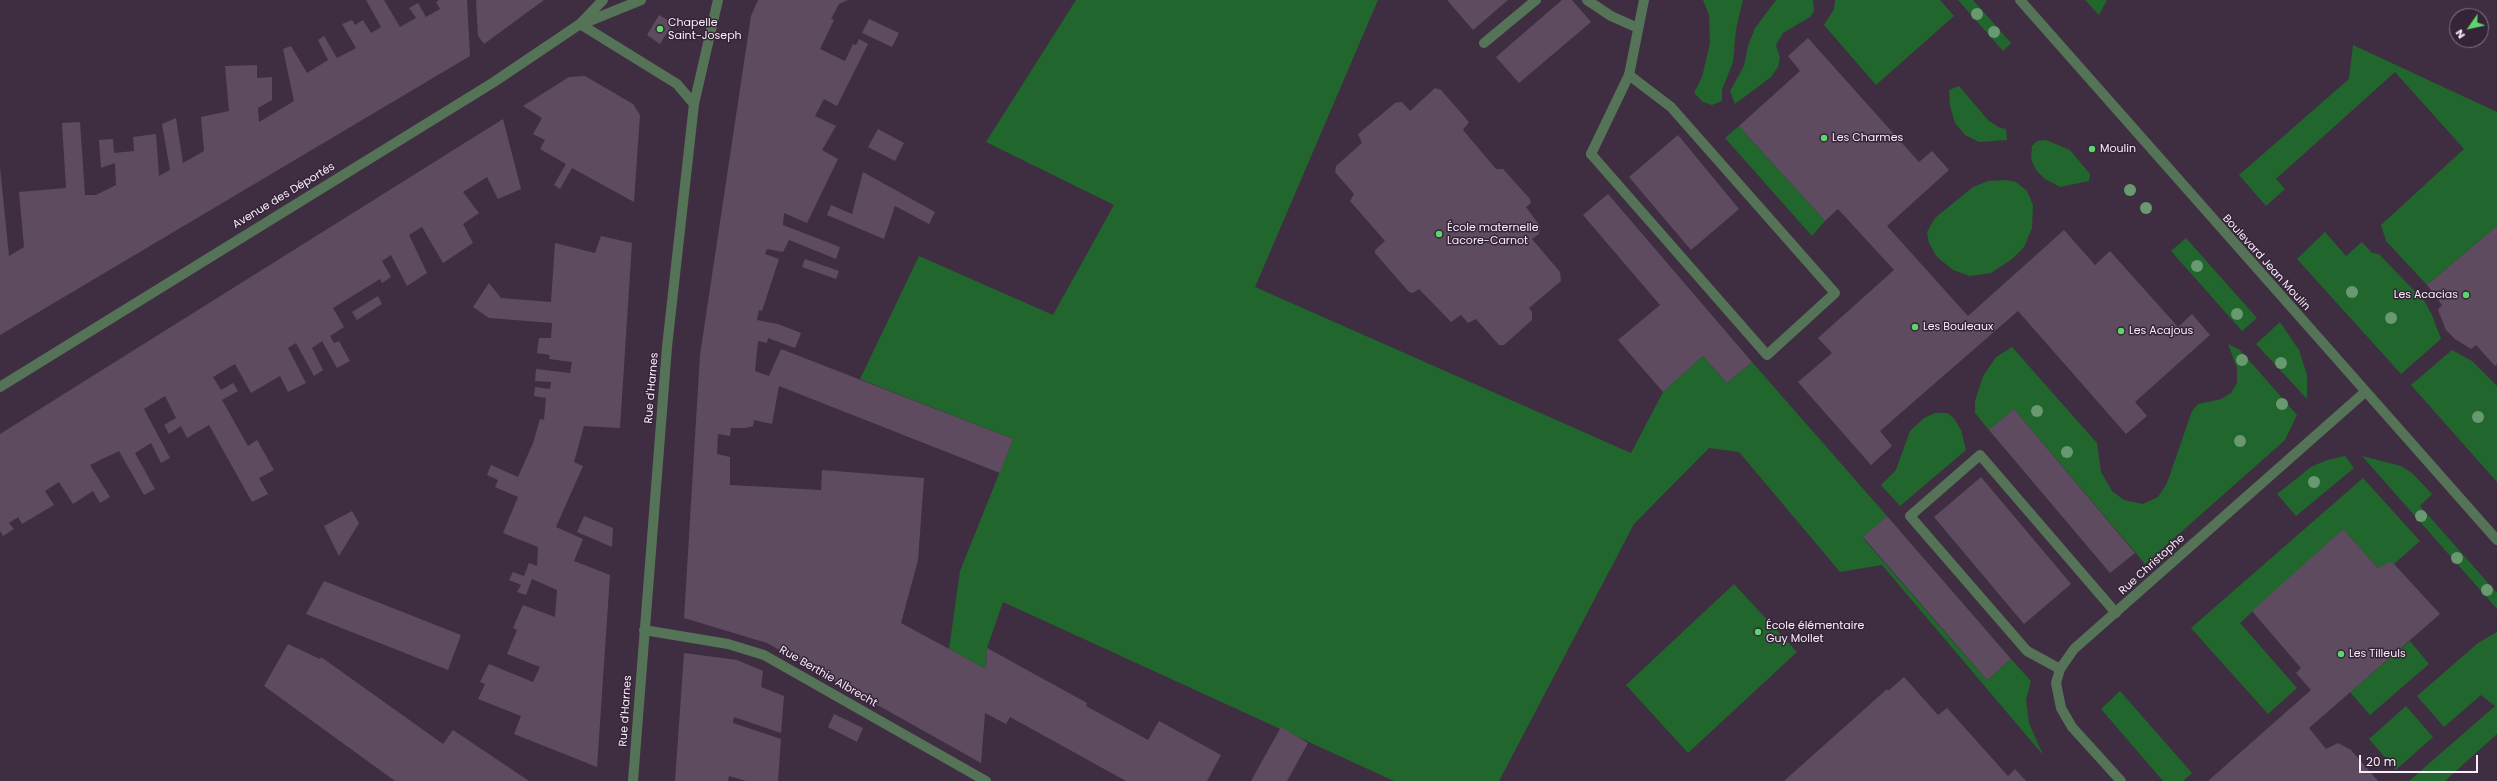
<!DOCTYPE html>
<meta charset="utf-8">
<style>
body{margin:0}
#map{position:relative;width:2497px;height:781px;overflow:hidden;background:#3f2e41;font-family:Poppins,sans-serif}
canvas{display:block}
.north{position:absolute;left:2449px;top:8px;width:40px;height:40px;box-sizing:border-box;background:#352437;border:1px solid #837485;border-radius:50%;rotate:236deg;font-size:11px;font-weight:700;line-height:16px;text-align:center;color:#f9edfa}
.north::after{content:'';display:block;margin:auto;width:14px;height:18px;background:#5cd56d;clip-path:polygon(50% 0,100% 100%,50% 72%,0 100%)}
.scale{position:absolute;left:2359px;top:755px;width:119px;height:18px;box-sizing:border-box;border:2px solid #f9edfa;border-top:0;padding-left:5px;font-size:12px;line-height:14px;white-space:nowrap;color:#f9edfa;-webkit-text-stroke:3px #352437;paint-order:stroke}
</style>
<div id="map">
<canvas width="2497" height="781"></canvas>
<div class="north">N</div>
<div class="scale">20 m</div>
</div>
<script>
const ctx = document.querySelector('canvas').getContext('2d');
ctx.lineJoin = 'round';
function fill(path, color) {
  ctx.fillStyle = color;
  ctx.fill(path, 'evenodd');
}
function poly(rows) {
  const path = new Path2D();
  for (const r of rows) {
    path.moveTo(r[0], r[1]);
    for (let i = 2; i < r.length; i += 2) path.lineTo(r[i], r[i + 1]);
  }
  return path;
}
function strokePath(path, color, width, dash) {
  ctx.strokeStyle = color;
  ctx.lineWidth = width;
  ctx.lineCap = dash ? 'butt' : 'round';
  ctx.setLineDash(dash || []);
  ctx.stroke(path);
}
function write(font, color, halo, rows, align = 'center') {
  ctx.font = font + ' Poppins,sans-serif';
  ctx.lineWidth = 3;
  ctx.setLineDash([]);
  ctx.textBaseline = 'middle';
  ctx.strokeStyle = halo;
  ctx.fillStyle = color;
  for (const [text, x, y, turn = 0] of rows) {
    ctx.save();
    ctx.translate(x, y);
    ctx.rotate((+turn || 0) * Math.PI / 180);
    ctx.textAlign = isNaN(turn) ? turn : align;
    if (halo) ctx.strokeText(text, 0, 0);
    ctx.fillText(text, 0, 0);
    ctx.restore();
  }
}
fill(poly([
 [1076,0,1378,0,1255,287,1631,453,1663,392,1703,356,1727,383,1752,362,1887,516,1863,538,1957,646,1987,680,2011,659,2031,681,2026,700,2029,723,2043,755,1882,565,1840,572,1739,452,1709,448,1634,524,1499,781,1394,781,1003,602,987,648,986,669,949,649,960,571,1013,439,860,379,919,256,1053,315,1114,205,986,142],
 [1703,0,1743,0,1736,29,1733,62,1722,90,1722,101,1712,105,1703,102,1694,93,1702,77,1710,43,1709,15],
 [1776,0,1813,0,1814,11,1810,17,1783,33,1776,45,1780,58,1778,67,1771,77,1735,104,1730,91,1744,66,1748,46,1755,28],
 [1835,0,1940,0,1954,16,1876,85,1824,25,1834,9],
 [1958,0,1973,0,2011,43,2003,51],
 [2085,0,2107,0,2099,15],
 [2353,45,2497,112,2497,226,2427,285,2386,241,2381,225,2464,149,2395,72,2276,179,2285,189,2266,206,2239,175,2349,79],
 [1959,86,1988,120,1998,127,2006,129,2007,140,1979,142,1965,135,1955,123,1950,106,1949,90],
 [1739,126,1825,221,1812,236,1725,138],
 [2046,140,2070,150,2090,174,2089,181,2060,187,2045,179,2036,170,2031,159,2032,146,2037,141],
 [2006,180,2016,182,2027,191,2033,205,2032,228,2024,247,2012,259,1991,273,1970,276,1953,270,1937,257,1929,243,1927,232,1935,218,1973,187,1988,181],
 [2325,232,2346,256,2362,242,2372,253,2379,254,2425,302,2432,315,2441,339,2401,374,2297,259],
 [2186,238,2257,318,2242,331,2171,251],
 [2280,322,2299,350,2307,375,2307,399,2256,344],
 [2228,344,2240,350,2297,415,2285,440,2145,564,2014,409,1989,430,1975,413,1975,401,1983,376,1996,357,2012,347,2097,443,2101,472,2112,491,2124,500,2143,504,2158,497,2167,483,2192,411,2198,404,2221,399,2231,393,2237,383,2237,368],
 [2452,350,2472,361,2497,386,2497,482,2411,385],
 [1935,413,1947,413,1954,418,1961,430,1966,450,1900,506,1881,485,1896,470,1910,431,1924,418],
 [2345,456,2354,468,2296,516,2277,494,2311,467,2327,460],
 [2362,456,2401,466,2412,473,2432,494,2420,506,2497,593,2497,609],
 [2363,478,2420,541,2394,564,2378,568,2343,529,2240,623,2297,688,2268,714,2191,628],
 [1734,584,1797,652,1688,753,1626,685],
 [2497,632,2497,734,2445,781,2409,781,2495,706,2481,695,2444,727,2417,696,2478,643],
 [2410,641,2429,664,2370,715,2350,692],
 [2120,691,2192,773,2183,781,2163,781,2101,709],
 [2406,706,2433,737,2396,770,2369,739]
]), '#21662d');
fill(poly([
 [366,0,384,0,400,27,416,18,409,8,418,3,426,17,440,9,436,2,439,0,467,0,470,56,0,335,0,167,9,256,24,247,19,192,66,188,62,123,80,122,85,195,96,195,116,185,115,163,101,168,99,140,113,139,114,153,134,151,133,137,156,134,159,176,170,170,162,124,176,118,183,163,204,151,201,117,229,111,225,66,257,65,257,78,272,77,272,100,258,108,259,122,294,101,283,49,291,46,307,73,328,60,318,40,324,36,337,58,356,48,342,24,352,20,355,25,363,20,371,33,381,27],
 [476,0,544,0,484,44,478,36],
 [758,0,848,0,839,4,831,19,834,20,820,49,845,61,853,44,856,45,859,39,868,44,837,106,824,99,815,116,836,126,822,150,838,159,807,223,784,213,783,225,840,247,836,259,789,240,783,252,767,249,765,254,779,259,762,311,759,310,757,320,778,324,801,333,795,348,768,338,767,343,758,341,755,371,769,376,781,349,1013,439,1000,473,779,386,772,424,754,420,753,426,746,428,731,428,730,436,718,434,717,454,730,457,730,485,821,490,822,470,924,478,918,560,901,623,986,669,987,648,1087,703,1086,706,1148,740,1159,721,1221,755,1207,781,1126,781,1010,717,1006,724,985,713,981,763,767,643,684,618,700,355,751,16],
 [1447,0,1508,0,1473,30],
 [1562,0,1572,0,1591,22,1519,83,1496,57],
 [659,15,673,23,660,44,647,35],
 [869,19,899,33,892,47,862,33],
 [1808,38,1919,162,1932,151,1949,170,1887,226,1968,316,2064,230,2095,265,2110,251,2178,327,2192,314,2210,335,2135,402,2147,416,2126,434,2018,311,1880,431,1892,446,1871,465,1798,382,1832,353,1818,338,1894,270,1838,209,1825,221,1739,126,1800,71,1788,56],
 [585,76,633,104,640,115,634,202,572,168,560,189,554,185,566,164,540,149,545,140,533,134,542,118,523,106,569,77],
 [1435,88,1441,90,1469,122,1463,130,1496,169,1503,169,1530,199,1531,203,1526,207,1540,226,1539,234,1532,239,1560,272,1561,281,1529,308,1532,312,1532,320,1504,345,1499,345,1476,319,1468,323,1461,315,1451,322,1419,289,1413,293,1409,292,1375,253,1375,250,1385,241,1350,201,1354,194,1335,172,1336,166,1362,143,1358,134,1395,103,1402,102,1410,111],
 [503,119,521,189,498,199,487,177,463,192,479,213,463,224,473,243,443,263,422,227,409,235,427,273,407,286,391,255,382,261,391,277,382,283,380,279,333,308,344,327,330,336,334,343,339,341,350,361,337,368,322,341,312,348,323,370,314,376,296,343,288,348,306,383,288,392,280,376,251,393,235,364,213,377,221,390,233,383,238,391,222,400,248,446,257,440,274,470,259,478,268,494,252,502,209,425,187,438,181,426,169,434,164,425,176,418,165,396,144,409,170,458,161,463,151,443,135,453,155,489,144,495,119,451,90,465,110,497,100,503,93,491,73,504,59,482,45,491,54,505,22,524,18,517,9,523,14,529,3,536,0,531,0,434],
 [878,129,904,143,895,161,868,147],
 [1678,135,1739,209,1691,250,1629,177],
 [863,172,935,212,929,224,895,206,884,239,827,215,831,205,852,214],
 [1608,194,1752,362,1727,383,1703,356,1663,392,1618,340,1660,305,1583,215],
 [2497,226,2497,364,2495,366,2476,345,2471,349,2455,339,2446,330,2438,310,2442,305,2427,285],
 [601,236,632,243,620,428,584,426,574,462,583,466,556,527,583,539,574,561,610,575,597,767,514,734,521,716,478,699,485,684,480,682,489,664,533,682,540,667,507,654,517,630,513,628,523,605,555,617,557,590,532,579,526,595,517,592,521,585,509,580,513,572,524,576,529,563,537,566,538,547,503,533,518,497,495,487,498,480,487,475,491,465,518,477,533,443,540,419,544,420,546,398,534,396,535,387,550,389,551,382,535,381,536,369,570,373,572,362,549,359,550,355,537,353,539,338,551,338,552,323,489,318,473,307,489,283,501,298,551,302,555,243,595,253],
 [805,259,839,271,836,279,802,267],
 [378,296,382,304,357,320,352,312],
 [2014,409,2135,553,2110,573,1989,430],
 [1981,477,2071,584,2024,624,1934,517],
 [352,511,359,523,339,556,324,526],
 [584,516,613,528,612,547,577,532],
 [1887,516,2011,659,1987,680,1863,537],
 [2343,529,2378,568,2389,562,2394,564,2440,614,2309,728,2326,749,2338,743,2351,750,2378,781,2208,781,2311,690,2296,673,2301,668,2252,611],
 [324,581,461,635,448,670,306,614],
 [288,644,320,659,321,657,443,744,453,730,529,781,395,781,264,686],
 [684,653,737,660,763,671,761,687,784,696,781,733,734,717,733,723,781,739,778,781,746,781,729,776,728,781,675,781],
 [1904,677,1938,715,1947,708,2008,776,2015,769,2026,781,1784,781,1887,689,1888,691],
 [834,714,863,728,857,742,828,727],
 [1281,727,1308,743,1287,781,1251,781]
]), '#5e4b60');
strokePath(poly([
 [1587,0,1611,16,1638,28],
 [1484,43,1536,0],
 [1591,154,1767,355,1835,293,1671,107,1629,75],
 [2060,669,2027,651,1910,516,1980,455,2116,613]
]), '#557457', 10);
strokePath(poly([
 [2020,0,2497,540],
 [1591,154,1629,75,1644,0],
 [644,630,728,644,764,655,986,781],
 [2121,781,2072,727,2061,708,2056,683,2060,669,2074,649,2365,392]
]), '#557457', 10);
strokePath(poly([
 [580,24,677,84,694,104],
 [582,24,641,0],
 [0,387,494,82,580,24,603,0],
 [633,781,667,347,694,104,718,0]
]), '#557457', 10);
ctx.fillStyle = '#699970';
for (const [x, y] of [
 [1977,14],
 [1994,32],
 [2130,190],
 [2146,208],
 [2197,266],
 [2352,292],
 [2237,314],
 [2391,318],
 [2242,360],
 [2281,363],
 [2282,404],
 [2037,411],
 [2478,417],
 [2240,441],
 [2067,452],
 [2314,482],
 [2421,516],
 [2457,558],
 [2487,590]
]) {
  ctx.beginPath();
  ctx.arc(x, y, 6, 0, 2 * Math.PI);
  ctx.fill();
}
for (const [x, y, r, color] of [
 [660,29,4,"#5cd56d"],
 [1824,138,4,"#5cd56d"],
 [2092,149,4,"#5cd56d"],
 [1439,234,4,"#5cd56d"],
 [2466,295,4,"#5cd56d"],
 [1915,327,4,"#5cd56d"],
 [2121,331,4,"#5cd56d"],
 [1758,632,4,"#5cd56d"],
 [2341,654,4,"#5cd56d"]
]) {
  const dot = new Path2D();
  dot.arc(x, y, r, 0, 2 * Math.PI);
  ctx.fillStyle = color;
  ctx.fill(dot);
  strokePath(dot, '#352437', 1.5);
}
write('11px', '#f9edfa', '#352437', [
 ["Chapelle",668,23],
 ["Saint-Joseph",668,36],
 ["Les Charmes",1832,138],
 ["Moulin",2100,149],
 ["École maternelle",1447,228],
 ["Lacore-Carnot",1447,241],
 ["Les Acacias",2458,295,"right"],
 ["Les Bouleaux",1923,327],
 ["Les Acajous",2129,331],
 ["École élémentaire",1766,626],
 ["Guy Mollet",1766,639],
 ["Les Tilleuls",2349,654]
], 'left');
write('11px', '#f9edfa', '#352437', [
 ["Avenue des Déportés",284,196,-31],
 ["Boulevard Jean Moulin",2266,263,48],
 ["Rue d'Harnes",652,388,-85],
 ["Rue Christophe",2152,565,-42],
 ["Rue Berthie Albrecht",828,677,30],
 ["Rue d'Harnes",626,711,-86]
]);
</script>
